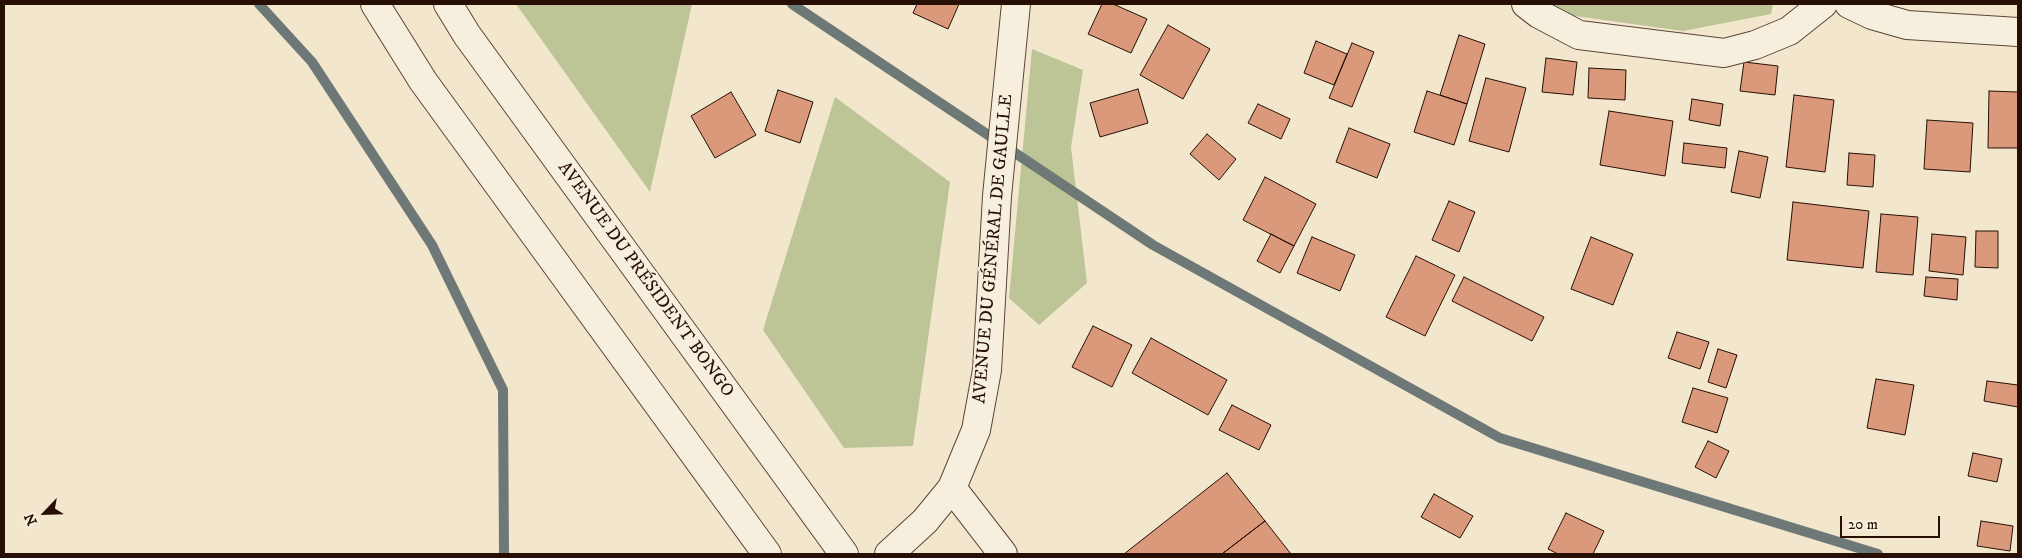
<!DOCTYPE html>
<meta charset="utf-8">
<style>
body{margin:0}
#map{position:relative;width:2022px;height:558px;overflow:hidden;background:#f2e7cd;font-family:"IM FELL DW Pica",serif}
canvas{display:block}
.frame{position:absolute;inset:0;border:5px solid #270f06;pointer-events:none}
.north{position:absolute;left:20px;top:488px;width:50px;height:50px;-webkit-text-stroke:4px #f7efde;paint-order:stroke;rotate:246deg;font-size:14px;font-weight:700;line-height:20px;text-align:center;color:#270f06}
.north::after{content:'';display:block;margin:auto;width:18px;height:22px;background:#270f06;clip-path:polygon(50% 0,100% 100%,50% 72%,0 100%)}
.scale{position:absolute;left:1840px;top:516px;width:100px;height:22px;box-sizing:border-box;border:2px solid #270f06;border-top:0;padding-left:6px;font-size:15px;line-height:18px;white-space:nowrap;color:#270f06;-webkit-text-stroke:4px #f7efde;paint-order:stroke}
</style>
<div id="map">
<canvas width="2022" height="558"></canvas>
<div class="frame"></div>
<div class="north">N</div>
<div class="scale">20 m</div>
</div>
<script>
const ctx = document.querySelector('canvas').getContext('2d');
ctx.lineJoin = 'round';
function fill(path, color) {
  ctx.fillStyle = color;
  ctx.fill(path, 'evenodd');
}
function poly(rows) {
  const path = new Path2D();
  for (const r of rows) {
    path.moveTo(r[0], r[1]);
    for (let i = 2; i < r.length; i += 2) path.lineTo(r[i], r[i + 1]);
  }
  return path;
}
function strokePath(path, color, width, dash) {
  ctx.strokeStyle = color;
  ctx.lineWidth = width;
  ctx.lineCap = dash ? 'butt' : 'round';
  ctx.setLineDash(dash || []);
  ctx.stroke(path);
}
function write(font, color, halo, rows, align = 'center') {
  ctx.font = font + ' "IM FELL DW Pica",serif';
  ctx.lineWidth = 4;
  ctx.setLineDash([]);
  ctx.textBaseline = 'middle';
  ctx.strokeStyle = halo;
  ctx.fillStyle = color;
  for (const [text, x, y, turn = 0] of rows) {
    ctx.save();
    ctx.translate(x, y);
    ctx.rotate((+turn || 0) * Math.PI / 180);
    ctx.textAlign = isNaN(turn) ? turn : align;
    if (halo) ctx.strokeText(text, 0, 0);
    ctx.fillText(text, 0, 0);
    ctx.restore();
  }
}
fill(poly([
 [516,4,692,4,650,192],
 [1552,4,1773,4,1771,14,1683,31,1561,14],
 [1032,49,1083,70,1071,147,1087,283,1039,325,1009,298],
 [835,97,950,182,913,446,844,448,763,330]
]), '#bdc496');
strokePath(poly([
 [259,4,312,62,432,245,503,390,504,554],
 [792,4,1153,245,1500,438,1878,554]
]), '#6e7876', 10);
const building = poly([
 [917,4,959,4,948,29,913,13,917,4],
 [1102,4,1113,4,1147,19,1131,53,1088,34,1102,4],
 [1168,25,1210,49,1183,99,1140,75,1168,25],
 [1459,35,1485,44,1467,104,1440,95,1459,35],
 [1316,41,1347,54,1334,85,1304,73,1316,41],
 [1352,43,1374,52,1352,107,1329,98,1352,43],
 [1546,58,1577,62,1573,95,1542,92,1546,58],
 [1744,62,1778,66,1775,95,1740,91,1744,62],
 [1589,68,1626,70,1625,100,1588,98,1589,68],
 [1486,78,1526,88,1509,152,1469,141,1486,78],
 [1138,89,1148,123,1100,137,1090,103,1138,89],
 [778,90,813,102,800,143,765,131,778,90],
 [1427,91,1467,104,1454,145,1414,132,1427,91],
 [1989,91,2018,92,2018,148,1988,148,1989,91],
 [731,92,756,135,715,158,691,116,731,92],
 [1794,95,1834,100,1825,172,1786,167,1794,95],
 [1692,99,1723,104,1720,126,1689,120,1692,99],
 [1258,104,1290,119,1281,139,1248,123,1258,104],
 [1609,111,1673,121,1665,176,1600,165,1609,111],
 [1927,120,1973,123,1970,172,1924,169,1927,120],
 [1349,128,1390,144,1377,178,1336,162,1349,128],
 [1207,134,1236,159,1219,180,1190,154,1207,134],
 [1684,143,1727,148,1725,168,1682,163,1684,143],
 [1739,151,1768,157,1760,198,1731,192,1739,151],
 [1849,153,1875,155,1873,187,1847,185,1849,153],
 [1265,177,1316,204,1294,246,1243,220,1265,177],
 [1449,201,1475,212,1459,252,1432,240,1449,201],
 [1793,202,1869,211,1863,268,1787,260,1793,202],
 [1881,214,1918,217,1913,275,1876,272,1881,214],
 [1976,231,1998,231,1998,268,1975,267,1976,231],
 [1271,234,1294,246,1280,273,1257,261,1271,234],
 [1932,234,1966,237,1963,275,1929,271,1932,234],
 [1312,237,1355,255,1340,291,1297,273,1312,237],
 [1591,237,1633,254,1613,305,1571,289,1591,237],
 [1416,256,1455,275,1425,336,1386,317,1416,256],
 [1464,277,1544,317,1532,341,1452,301,1464,277],
 [1926,277,1958,279,1957,300,1924,296,1926,277],
 [1093,326,1132,345,1112,387,1072,367,1093,326],
 [1677,332,1709,342,1700,369,1668,358,1677,332],
 [1151,338,1227,380,1208,415,1132,373,1151,338],
 [1718,349,1737,355,1726,388,1708,382,1718,349],
 [1876,379,1914,385,1905,435,1867,428,1876,379],
 [1987,381,2018,385,2018,407,1984,401,1987,381],
 [1693,388,1728,398,1717,433,1682,422,1693,388],
 [1232,405,1271,425,1259,450,1219,430,1232,405],
 [1708,441,1729,451,1716,478,1695,467,1708,441],
 [1973,453,2002,459,1997,482,1968,476,1973,453],
 [1227,473,1265,521,1222,554,1124,554,1227,473],
 [1434,494,1473,516,1460,538,1421,517,1434,494],
 [1566,513,1604,531,1593,554,1558,554,1548,549,1566,513],
 [1265,521,1291,554,1222,554,1265,521],
 [1981,521,2013,526,2010,551,1977,546,1981,521]
]);
fill(building, '#db997c');
strokePath(building, '#270f06', 1);
const minor = poly([
 [1526,4,1539,14,1579,35,1724,53,1755,45,1789,31,1823,4],
 [1849,4,1872,15,1907,25,2018,32],
 [952,488,1003,554]
]);
const tertiary = poly([
 [375,4,423,81,767,554],
 [448,4,467,35,844,554],
 [889,554,925,521,952,488,976,430,987,370,997,196,1016,4]
]);
strokePath(minor, '#5a4538', 30);
strokePath(tertiary, '#5a4538', 30);
strokePath(minor, '#f7efde', 28);
strokePath(tertiary, '#f7efde', 28);
write('18px', '#270f06', '#f7efde', [
 ["AVENUE DU GÉNÉRAL DE GAULLE",994,249,-85],
 ["AVENUE DU PRÉSIDENT BONGO",645,280,54]
]);
</script>
